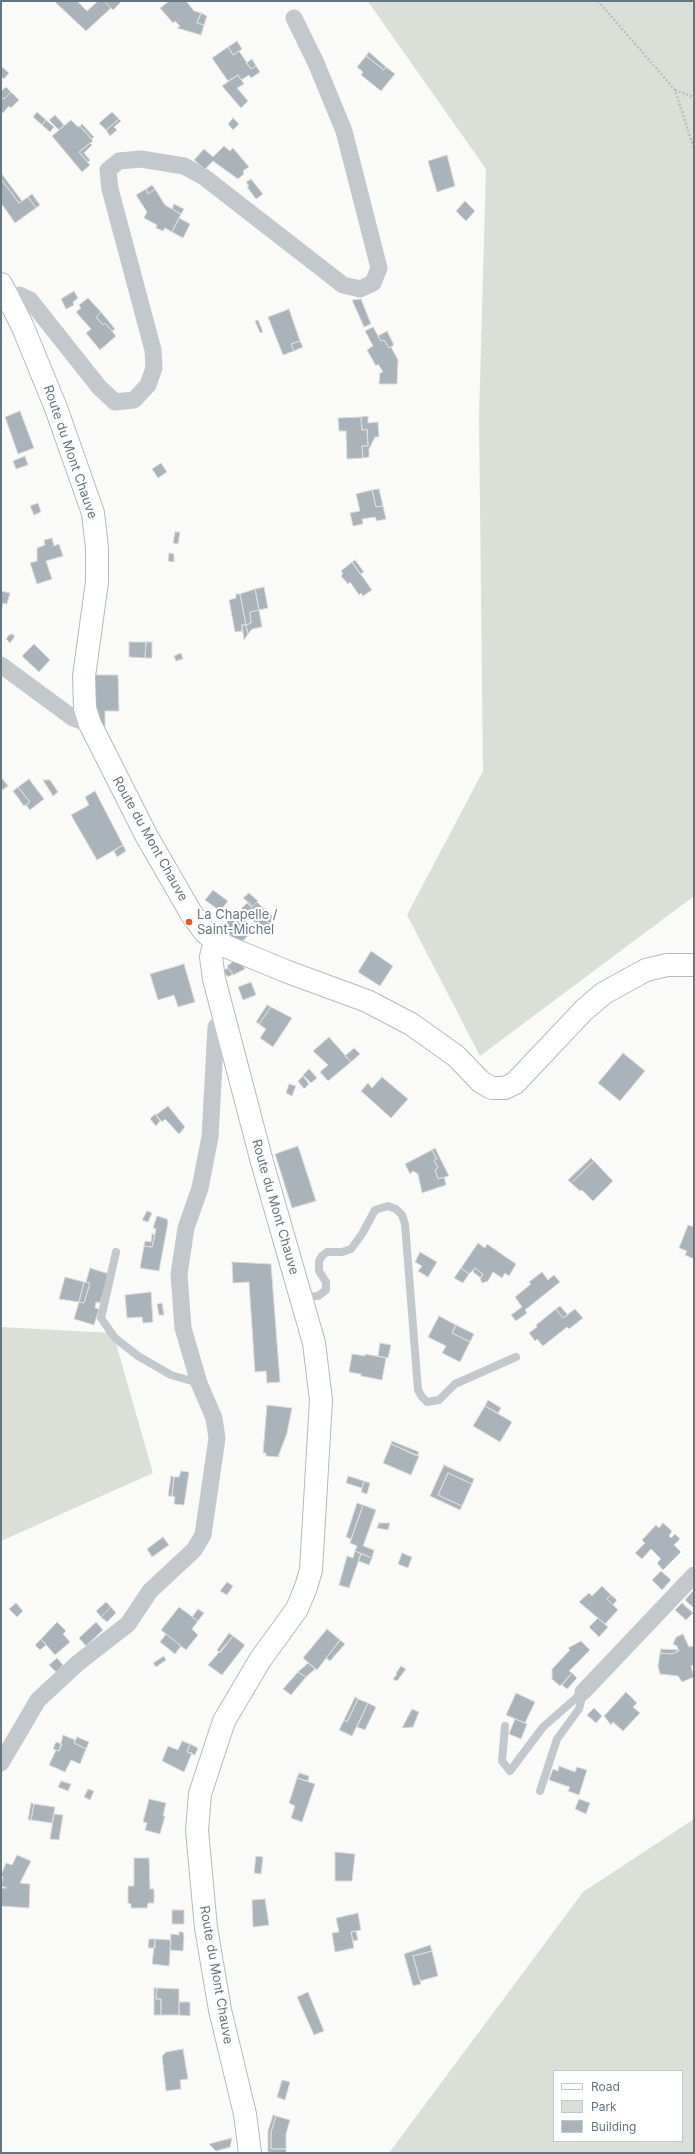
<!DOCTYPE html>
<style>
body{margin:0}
#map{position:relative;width:695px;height:2154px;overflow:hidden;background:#fafaf8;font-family:Inter,sans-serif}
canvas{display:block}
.frame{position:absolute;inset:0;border:2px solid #657683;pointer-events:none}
.legend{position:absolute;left:553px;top:2070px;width:130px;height:72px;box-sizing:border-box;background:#fff;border:1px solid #c1c8cd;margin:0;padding:5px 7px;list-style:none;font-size:12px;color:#657683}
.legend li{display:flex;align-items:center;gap:8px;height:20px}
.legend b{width:20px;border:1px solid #c1c8cd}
</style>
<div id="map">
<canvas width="695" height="2154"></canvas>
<div class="frame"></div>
<ul class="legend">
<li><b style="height:5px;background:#fff"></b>Road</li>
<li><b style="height:11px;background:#dadfd7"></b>Park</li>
<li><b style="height:11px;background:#aab3b9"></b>Building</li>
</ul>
</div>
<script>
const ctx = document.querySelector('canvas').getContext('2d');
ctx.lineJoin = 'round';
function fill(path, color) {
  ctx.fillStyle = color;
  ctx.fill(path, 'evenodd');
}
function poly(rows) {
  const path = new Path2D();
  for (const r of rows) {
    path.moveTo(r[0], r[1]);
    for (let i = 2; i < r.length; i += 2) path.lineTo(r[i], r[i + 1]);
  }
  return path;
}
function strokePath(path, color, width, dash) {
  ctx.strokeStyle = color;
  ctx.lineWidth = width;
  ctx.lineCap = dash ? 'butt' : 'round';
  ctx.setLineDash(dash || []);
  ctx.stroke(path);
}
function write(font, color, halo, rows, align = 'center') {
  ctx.font = font + ' Inter,sans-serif';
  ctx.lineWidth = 4;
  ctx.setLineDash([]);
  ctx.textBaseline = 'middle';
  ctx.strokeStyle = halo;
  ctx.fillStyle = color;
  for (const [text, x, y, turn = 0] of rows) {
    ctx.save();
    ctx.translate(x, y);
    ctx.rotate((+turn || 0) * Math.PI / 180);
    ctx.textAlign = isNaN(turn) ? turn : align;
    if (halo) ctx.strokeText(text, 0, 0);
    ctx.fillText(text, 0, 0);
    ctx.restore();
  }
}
fill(poly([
 [363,1,694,1,694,896,480,1056,407,915,483,771,479,417,486,169,369,3],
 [1,1327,113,1333,153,1473,1,1541],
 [694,1819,694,2153,389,2153,583,1892],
 [554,2071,682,2071,682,2141,554,2141]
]), '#dadfd7');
const building = poly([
 [54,1,77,1,87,11,98,1,104,1,111,8,86,31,54,1],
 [104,1,122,1,113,10,104,1],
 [169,1,186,1,194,11,201,13,197,23,204,25,201,35,177,28,180,26,175,21,173,23,160,8,169,1],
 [201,13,207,16,204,25,197,23,201,13],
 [237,41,242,49,233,55,228,47,237,41],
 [228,47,233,55,239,51,251,69,256,66,260,72,251,78,249,75,241,80,238,75,228,81,212,58,228,47],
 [369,52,386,67,384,70,366,56,369,52],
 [366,56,384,70,386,67,395,74,381,91,361,75,363,72,357,67,366,56],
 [252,59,256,66,251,69,246,63,252,59],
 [1,66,9,73,4,79,1,76,1,66],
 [238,75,244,84,237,88,248,101,241,108,222,86,238,75],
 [6,87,11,92,4,99,1,97,1,91,6,87],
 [11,92,19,100,11,108,9,106,3,113,1,111,1,97,4,99,11,92],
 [37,112,46,120,42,125,33,117,37,112],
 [112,112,119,119,106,130,99,123,112,112],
 [55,115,64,125,59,130,49,120,55,115],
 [233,118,239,124,233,130,228,124,233,118],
 [119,119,121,121,114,127,117,130,110,136,106,130,119,119],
 [46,120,54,127,50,132,42,125,46,120],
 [71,120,78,127,80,126,93,141,79,152,90,165,82,172,52,136,71,120],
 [82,124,94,137,92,139,80,126,82,124],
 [90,143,92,145,84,153,90,160,88,162,79,152,90,143],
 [224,146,230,151,233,148,249,167,243,171,244,174,238,179,213,161,205,169,194,160,204,149,213,157,224,146],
 [447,155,455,186,437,192,428,161,447,155],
 [1,173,22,201,19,203,1,179,1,173],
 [1,179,19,203,28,197,36,208,15,223,1,203,1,179],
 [251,179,263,194,256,199,247,187,249,186,246,182,251,179],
 [152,185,155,189,148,194,146,189,152,185],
 [146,189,148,194,155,189,165,205,181,214,172,232,165,228,163,231,156,228,157,225,144,218,147,212,136,195,146,189],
 [32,194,40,205,36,208,28,197,32,194],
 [465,201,475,211,466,221,456,211,465,201],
 [174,204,184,209,181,214,172,209,174,204],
 [179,218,190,224,183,238,172,232,179,218],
 [74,291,78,298,73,302,74,305,66,309,61,299,74,291],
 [88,298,101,312,96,317,103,325,105,323,116,336,100,350,86,333,91,329,76,312,81,308,79,305,88,298],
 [361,299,371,324,364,327,352,300,361,299],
 [289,309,300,341,291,344,294,351,283,355,268,317,289,309],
 [101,312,115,329,112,331,105,323,103,325,96,317,101,312],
 [258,320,263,332,260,333,255,321,258,320],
 [373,327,381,341,384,340,389,348,391,347,398,360,397,384,379,384,380,373,383,372,378,364,376,366,367,350,373,346,365,331,373,327],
 [387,331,394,345,389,348,384,340,381,341,378,336,387,331],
 [300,341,303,347,294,351,291,344,300,341],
 [20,411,34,448,18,454,5,417,20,411],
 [368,416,368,423,378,422,379,437,375,437,369,449,369,457,363,458,362,446,368,446,367,429,362,430,361,417,368,416],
 [361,417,362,430,367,429,368,446,362,446,363,458,347,459,346,431,339,431,338,418,361,417],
 [25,456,28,465,16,469,13,461,25,456],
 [161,463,167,472,158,478,152,469,161,463],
 [379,489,383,506,376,507,372,490,379,489],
 [372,490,376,507,383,506,386,519,377,521,375,517,362,519,363,524,353,526,350,513,360,511,356,494,372,490],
 [38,503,41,512,34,515,30,506,38,503],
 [175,532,180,532,178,544,173,543,175,532],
 [52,538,54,546,59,544,63,556,46,561,52,579,37,584,30,563,37,561,37,548,45,545,44,540,52,538],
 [169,553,174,554,174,562,168,561,169,553],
 [355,560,364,572,360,574,352,562,355,560],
 [352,562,372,590,363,596,361,593,359,595,350,582,348,584,341,576,343,574,341,571,352,562],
 [264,587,268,608,259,610,255,589,264,587],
 [255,589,259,610,250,612,251,623,246,625,240,594,255,589],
 [1,591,10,593,7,604,3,603,1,610,1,591],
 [236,594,240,594,246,625,242,625,242,631,235,632,229,600,236,598,236,594],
 [259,610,262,627,252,629,248,634,246,625,251,623,250,612,259,610],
 [242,625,246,625,248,634,244,640,242,625],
 [12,634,15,636,10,643,6,639,9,635,12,634],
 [129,642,146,642,145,658,129,657,129,642],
 [146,642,152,642,152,658,145,658,146,642],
 [34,644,50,660,39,672,22,656,34,644],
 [181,653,183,659,176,661,174,656,181,653],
 [94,675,118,675,119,711,105,711,105,726,97,726,94,675],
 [1,777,8,786,2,790,1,788,1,777],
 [29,779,44,799,30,810,26,805,30,802,18,787,29,779],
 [43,780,50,780,58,792,53,796,43,780],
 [18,787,30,802,24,806,13,791,18,787],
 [95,791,123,845,97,860,71,815,89,805,85,797,95,791],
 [123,845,126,851,117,857,114,851,123,845],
 [213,890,228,901,220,911,205,900,213,890],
 [249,893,258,901,253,906,243,898,249,893],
 [248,902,253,906,257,902,274,918,270,924,247,903,248,902],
 [247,903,270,924,266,929,258,925,240,910,247,903],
 [241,916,254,929,240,944,222,927,231,918,236,923,241,916],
 [371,951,393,966,380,986,358,972,371,951],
 [238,958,245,969,233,975,227,966,238,958],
 [184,964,195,1002,178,1007,174,995,158,1000,150,974,184,964],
 [228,968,233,974,228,977,223,971,228,968],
 [251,982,256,995,243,1000,238,987,251,982],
 [267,1005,271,1007,259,1024,256,1022,267,1005],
 [271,1007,292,1018,273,1047,260,1038,266,1029,259,1024,271,1007],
 [329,1037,351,1062,328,1081,320,1072,328,1065,313,1051,329,1037],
 [354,1048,360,1054,351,1062,345,1056,354,1048],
 [623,1053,645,1071,620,1101,598,1083,623,1053],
 [309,1069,317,1078,311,1083,303,1075,309,1069],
 [303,1076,309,1084,304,1089,298,1081,303,1076],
 [382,1077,408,1099,391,1118,361,1091,368,1083,372,1088,382,1077],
 [289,1084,296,1086,292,1096,286,1093,289,1084],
 [168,1106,185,1127,179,1134,165,1119,162,1122,156,1115,168,1106],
 [155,1114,160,1121,156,1126,150,1119,155,1114],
 [298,1146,316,1201,292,1208,275,1154,298,1146],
 [435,1148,449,1176,438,1179,435,1170,438,1168,434,1160,437,1159,432,1150,435,1148],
 [432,1150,437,1159,434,1160,438,1168,435,1170,438,1179,444,1177,446,1185,422,1193,418,1174,413,1171,410,1174,405,1164,432,1150],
 [591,1158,594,1161,571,1183,568,1180,591,1158],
 [594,1161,613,1181,593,1201,582,1190,580,1191,571,1183,594,1161],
 [147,1211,152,1213,148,1222,142,1220,147,1211],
 [157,1216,167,1219,168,1222,159,1271,140,1268,144,1246,152,1247,156,1229,153,1228,157,1216],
 [688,1225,694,1227,694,1259,685,1255,687,1251,679,1248,688,1225],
 [152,1234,155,1235,152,1247,144,1246,145,1241,151,1242,152,1234],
 [478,1243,485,1248,487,1244,516,1264,509,1276,505,1273,502,1278,493,1272,488,1281,482,1283,480,1278,483,1274,475,1268,469,1274,461,1268,478,1243],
 [420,1252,437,1262,428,1277,418,1271,422,1266,415,1262,420,1252],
 [232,1262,271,1264,280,1382,267,1383,266,1371,255,1372,249,1282,233,1283,232,1262],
 [90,1268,109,1274,100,1303,96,1302,95,1308,99,1309,94,1325,74,1319,79,1302,84,1303,90,1283,86,1282,90,1268],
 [461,1268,469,1274,463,1283,454,1278,461,1268],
 [475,1268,483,1274,481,1278,473,1272,475,1268],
 [542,1272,548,1280,554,1275,560,1282,525,1310,527,1313,516,1321,511,1315,522,1307,515,1297,531,1284,529,1282,542,1272],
 [65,1277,84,1282,79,1302,59,1299,65,1277],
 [84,1282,90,1283,84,1303,79,1302,84,1282],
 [151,1292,153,1322,143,1323,142,1317,127,1318,125,1295,151,1292],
 [162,1303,164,1315,159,1315,157,1304,162,1303],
 [560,1306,568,1315,563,1318,556,1309,560,1306],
 [556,1309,563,1318,575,1309,583,1318,569,1329,567,1327,543,1346,537,1339,535,1341,529,1333,537,1327,536,1325,556,1309],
 [439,1316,456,1325,452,1333,470,1342,460,1362,442,1353,446,1346,428,1337,439,1316],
 [456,1325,474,1334,470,1342,452,1333,456,1325],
 [380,1343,391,1345,388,1358,378,1356,380,1343],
 [352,1354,365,1356,365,1354,386,1358,382,1380,361,1376,361,1374,349,1372,352,1354],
 [488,1400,501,1408,498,1413,485,1406,488,1400],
 [267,1405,292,1408,287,1433,278,1457,266,1456,266,1453,263,1453,267,1405],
 [485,1406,512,1422,500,1442,473,1426,485,1406],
 [392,1441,419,1452,417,1456,391,1444,392,1441],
 [391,1444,419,1456,411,1475,383,1463,391,1444],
 [444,1465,474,1479,472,1484,448,1473,438,1495,462,1506,460,1510,430,1496,444,1465],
 [181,1471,189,1472,184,1505,174,1504,175,1497,172,1496,174,1477,179,1477,181,1471],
 [448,1473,472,1484,462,1506,438,1495,448,1473],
 [171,1476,174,1477,172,1496,168,1496,171,1476],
 [348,1476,364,1481,362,1488,346,1483,348,1476],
 [364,1481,370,1483,367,1494,361,1492,364,1481],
 [357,1503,363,1505,351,1539,346,1537,357,1503],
 [363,1505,376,1510,363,1546,374,1550,372,1558,355,1551,357,1546,350,1543,363,1505],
 [379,1523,390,1523,388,1530,377,1528,379,1523],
 [663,1523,672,1531,669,1536,671,1538,675,1534,680,1539,674,1545,681,1552,663,1570,657,1563,661,1559,651,1549,642,1559,635,1553,645,1543,642,1540,656,1525,659,1528,663,1523],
 [163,1537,169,1545,152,1557,147,1549,163,1537],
 [355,1551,361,1554,349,1588,339,1585,347,1556,353,1558,355,1551],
 [402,1553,412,1557,408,1568,398,1564,402,1553],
 [361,1554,372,1558,369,1565,358,1561,361,1554],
 [661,1571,671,1580,662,1590,652,1580,661,1571],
 [227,1582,233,1586,227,1595,220,1591,227,1582],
 [602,1586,611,1595,607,1599,618,1610,605,1624,579,1602,589,1593,592,1596,602,1586],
 [693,1591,694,1592,694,1608,685,1600,693,1591],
 [611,1595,617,1600,613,1605,607,1599,611,1595],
 [106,1602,111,1607,101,1617,96,1611,106,1602],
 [16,1603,23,1611,17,1617,9,1609,16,1603],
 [682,1603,693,1613,686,1620,675,1610,682,1603],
 [111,1607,116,1613,107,1622,101,1617,111,1607],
 [179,1607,198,1621,192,1629,198,1635,186,1650,161,1630,179,1607],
 [198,1609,204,1613,198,1621,192,1617,198,1609],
 [598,1618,608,1627,599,1637,589,1627,598,1618],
 [57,1622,66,1631,63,1634,70,1642,55,1655,41,1639,57,1622],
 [96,1622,103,1630,86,1646,79,1638,96,1622],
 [327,1629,340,1640,317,1670,303,1658,327,1629],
 [229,1633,233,1636,220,1653,217,1650,229,1633],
 [166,1634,181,1646,175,1654,160,1642,166,1634],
 [683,1634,689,1647,694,1646,694,1665,691,1666,694,1677,682,1682,678,1676,660,1674,658,1666,660,1653,672,1654,679,1651,677,1646,673,1644,676,1637,683,1634],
 [233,1636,245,1645,222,1675,208,1665,233,1636],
 [41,1639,46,1645,40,1650,35,1645,41,1639],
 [340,1640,345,1644,330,1661,326,1658,340,1640],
 [581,1641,590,1650,569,1671,572,1673,560,1686,552,1679,552,1669,570,1650,568,1648,581,1641],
 [661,1649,679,1650,679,1651,672,1654,660,1653,661,1649],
 [164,1656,166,1660,156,1667,153,1663,164,1656],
 [57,1658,63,1665,56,1672,49,1665,57,1658],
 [308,1663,315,1669,306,1677,298,1672,308,1663],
 [401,1666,406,1669,397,1681,393,1679,397,1674,396,1673,401,1666],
 [298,1672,306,1677,291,1695,283,1689,298,1672],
 [572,1673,577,1678,567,1689,562,1685,572,1673],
 [626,1692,637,1703,633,1707,640,1713,623,1731,613,1722,611,1725,604,1716,626,1692],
 [516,1693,535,1702,525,1723,506,1715,516,1693],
 [355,1697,358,1699,347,1722,344,1720,355,1697],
 [358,1699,368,1703,352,1736,339,1730,344,1720,347,1722,358,1699],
 [368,1703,376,1707,365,1730,357,1727,368,1703],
 [594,1708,602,1716,596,1723,587,1715,594,1708],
 [412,1709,419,1712,413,1727,402,1728,412,1709],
 [515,1719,527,1724,521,1739,509,1734,515,1719],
 [63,1735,75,1740,74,1743,86,1749,80,1764,71,1760,65,1772,49,1765,56,1750,59,1751,63,1735],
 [77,1737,89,1742,86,1749,74,1743,77,1737],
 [182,1741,190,1744,187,1752,192,1753,184,1772,162,1761,168,1746,178,1750,182,1741],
 [56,1742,62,1744,59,1751,53,1749,56,1742],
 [190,1744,198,1748,195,1755,187,1752,190,1744],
 [559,1766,575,1772,577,1767,587,1770,579,1795,568,1791,570,1787,549,1780,553,1769,558,1771,559,1766],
 [299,1773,309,1776,308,1781,297,1778,299,1773],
 [297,1778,315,1784,302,1822,291,1818,295,1806,289,1803,297,1778],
 [61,1781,71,1784,68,1791,58,1787,61,1781],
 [88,1789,94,1791,90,1800,84,1797,88,1789],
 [149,1799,166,1803,163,1816,165,1816,160,1834,145,1830,147,1823,143,1822,149,1799],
 [579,1799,590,1803,586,1814,575,1809,579,1799],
 [31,1803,34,1804,31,1820,28,1820,31,1803],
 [34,1804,55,1807,52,1823,31,1820,34,1804],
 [54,1814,63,1815,59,1840,50,1839,54,1814],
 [335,1852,355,1854,352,1881,335,1881,335,1852],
 [17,1855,31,1861,20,1883,30,1884,29,1908,1,1906,1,1888,7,1888,1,1886,3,1877,1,1875,6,1863,12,1865,17,1855],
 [256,1856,263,1857,261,1874,254,1873,256,1856],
 [134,1858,149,1858,150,1889,154,1889,154,1903,148,1903,147,1908,131,1908,131,1904,128,1903,128,1886,134,1886,134,1858],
 [265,1899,269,1925,253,1927,252,1900,265,1899],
 [172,1910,184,1910,184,1924,172,1924,172,1910],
 [358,1913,361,1930,351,1932,354,1948,335,1952,332,1933,339,1932,336,1918,358,1913],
 [356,1931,358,1940,353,1941,351,1932,356,1931],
 [179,1932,183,1932,184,1936,183,1951,170,1950,171,1934,179,1935,179,1932],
 [149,1939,155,1939,155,1948,148,1948,149,1939],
 [155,1939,171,1940,169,1966,152,1964,155,1939],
 [430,1945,432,1951,413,1956,421,1984,413,1986,404,1954,430,1945],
 [432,1951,438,1976,420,1981,413,1956,432,1951],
 [154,1988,157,1988,156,1999,161,1999,161,2015,154,2015,154,1988],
 [157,1988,179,1989,179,2015,161,2015,161,1999,156,1999,157,1988],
 [308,1992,324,2031,314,2035,297,1997,308,1992],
 [179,2002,190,2002,190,2016,179,2015,179,2002],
 [183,2049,188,2079,180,2080,181,2089,166,2091,162,2056,166,2052,183,2049],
 [282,2080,290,2082,285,2100,277,2097,282,2080],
 [273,2115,276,2116,271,2132,271,2149,286,2149,286,2153,268,2152,268,2131,273,2115],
 [276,2116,290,2120,286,2134,286,2149,271,2149,271,2132,276,2116],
 [232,2138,230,2147,216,2151,209,2144,232,2138]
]);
fill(building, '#aab3b9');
strokePath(building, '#dcdcda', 1);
const secondary = poly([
 [1,284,22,325,56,408,93,513,97,548,97,582,84,676,85,708,90,724,146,835,191,913,204,931,215,941,225,946,288,972,367,1001,411,1024,456,1056,481,1082,492,1088,505,1088,515,1083,584,1010,604,993,646,970,667,965,694,965],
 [215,941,211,957,214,979,262,1162,314,1343,321,1400,311,1570,306,1587,297,1609,260,1660,224,1721,200,1794,197,1830,206,1928,220,2010,245,2114,250,2153]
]);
strokePath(secondary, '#b3babf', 24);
strokePath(poly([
 [598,1,675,90,694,149],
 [675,90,694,97]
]), '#bbbfc2', 2.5, [2, 2]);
strokePath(poly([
 [116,1252,101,1318,115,1338,138,1356,171,1375,199,1383],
 [302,1297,318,1296,326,1290,326,1282,319,1271,319,1261,322,1256,327,1252,342,1252,351,1249,362,1234,375,1210,388,1206,396,1209,402,1215,405,1224,418,1390,422,1397,427,1402,439,1400,455,1384,516,1357],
 [505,1726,502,1761,510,1771,543,1727,583,1692],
 [540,1791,557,1739,579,1709,583,1693]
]), '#c3c8cc', 8);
strokePath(poly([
 [8,297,19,295,30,300,99,387,115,402,134,400,148,385,154,368,153,350,110,189,108,170,119,161,141,159,184,166,204,177,343,285,360,289,373,283,379,268,344,131,316,63,294,18],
 [1,665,73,718,90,724],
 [583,1692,694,1575],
 [1,1763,38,1700,78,1663,128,1624,150,1591,194,1550,203,1535,217,1438,214,1418,199,1383,183,1328,179,1274,186,1228,200,1188,210,1137,216,1027,225,1022]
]), '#c3c8cc', 17);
strokePath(secondary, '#fff', 22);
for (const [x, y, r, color] of [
 [189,922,4,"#e4572e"]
]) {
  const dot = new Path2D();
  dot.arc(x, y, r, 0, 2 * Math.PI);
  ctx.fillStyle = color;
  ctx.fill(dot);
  strokePath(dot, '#fff', 1.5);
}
write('13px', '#657683', '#fff', [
 ["Route du Mont Chauve",70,452,71],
 ["Route du Mont Chauve",150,839,61],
 ["Route du Mont Chauve",275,1207,74],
 ["Route du Mont Chauve",216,1975,80]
]);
write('13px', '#657683', '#fff', [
 ["La Chapelle /",197,915],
 ["Saint-Michel",197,930]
], 'left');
</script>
